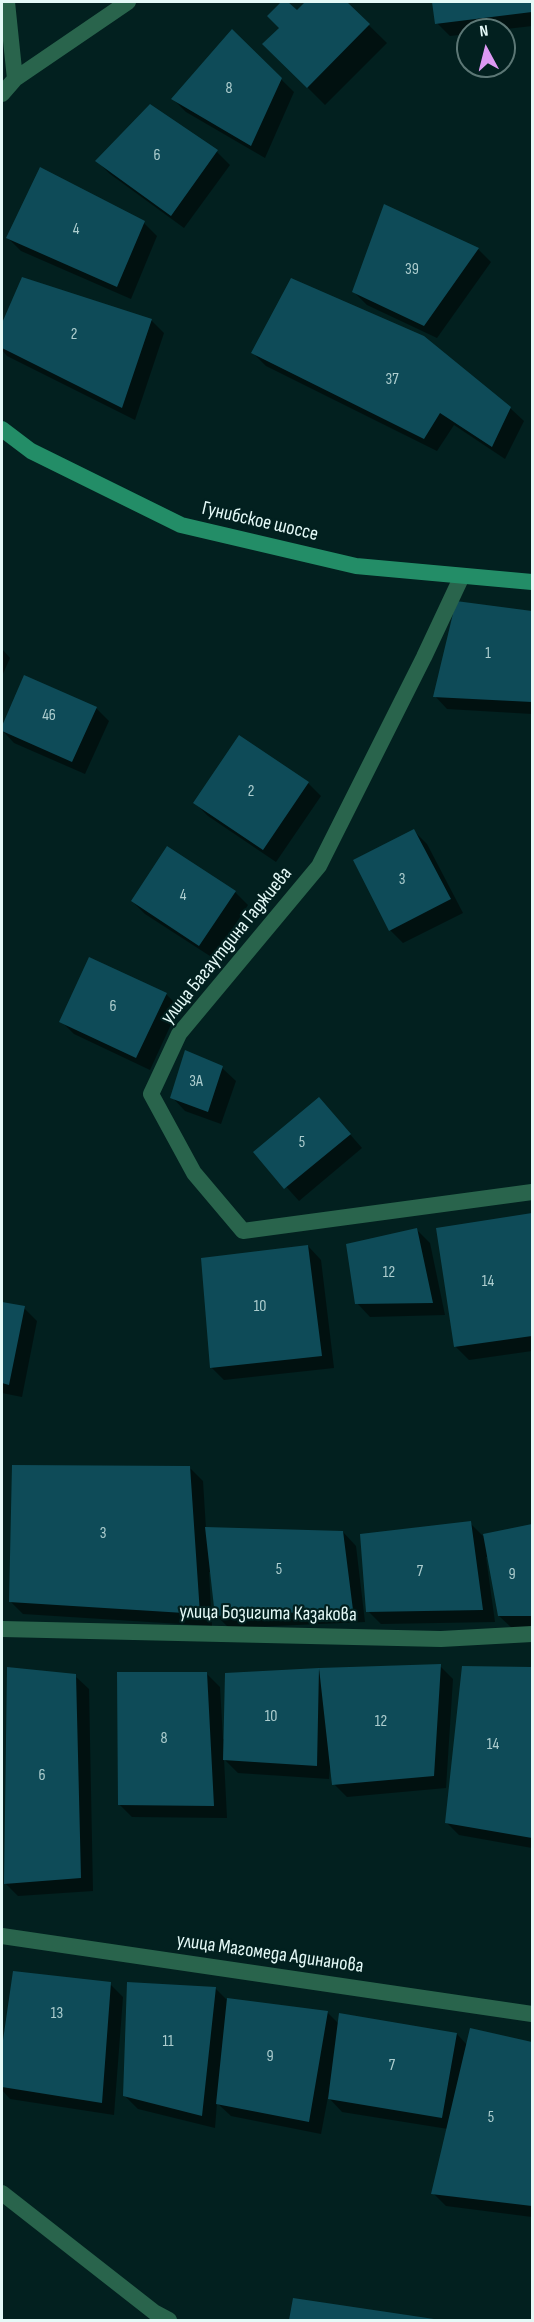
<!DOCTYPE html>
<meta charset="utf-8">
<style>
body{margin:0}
#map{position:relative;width:534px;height:2322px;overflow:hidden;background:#02201f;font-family:"Sofia Sans Condensed",sans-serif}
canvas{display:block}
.frame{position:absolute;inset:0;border:3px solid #e4f9f7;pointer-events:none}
.north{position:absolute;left:456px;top:18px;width:60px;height:60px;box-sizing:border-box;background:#02201f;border:2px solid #5c7775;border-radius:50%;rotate:353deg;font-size:16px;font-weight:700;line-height:24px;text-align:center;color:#e4f9f7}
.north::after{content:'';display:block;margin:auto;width:21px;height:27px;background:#dd99f3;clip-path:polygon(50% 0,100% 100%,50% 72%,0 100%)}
</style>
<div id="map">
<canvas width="534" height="2322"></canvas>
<div class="frame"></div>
<div class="north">N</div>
</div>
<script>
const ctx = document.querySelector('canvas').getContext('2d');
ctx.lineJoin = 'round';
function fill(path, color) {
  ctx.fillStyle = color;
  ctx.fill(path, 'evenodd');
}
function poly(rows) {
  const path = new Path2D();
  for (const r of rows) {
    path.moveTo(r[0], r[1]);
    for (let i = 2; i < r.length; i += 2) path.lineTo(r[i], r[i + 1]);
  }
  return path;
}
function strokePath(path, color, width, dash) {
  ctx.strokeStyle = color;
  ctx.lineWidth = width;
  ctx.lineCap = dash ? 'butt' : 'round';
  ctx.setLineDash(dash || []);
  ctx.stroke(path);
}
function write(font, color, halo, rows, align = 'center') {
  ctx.font = font + ' "Sofia Sans Condensed",sans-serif';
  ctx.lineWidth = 4.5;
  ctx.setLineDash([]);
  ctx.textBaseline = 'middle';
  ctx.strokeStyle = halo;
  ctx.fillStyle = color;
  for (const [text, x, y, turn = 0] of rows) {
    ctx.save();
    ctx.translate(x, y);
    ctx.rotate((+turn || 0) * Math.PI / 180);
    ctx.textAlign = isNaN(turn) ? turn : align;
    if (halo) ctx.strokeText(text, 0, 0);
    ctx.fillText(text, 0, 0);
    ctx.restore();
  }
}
fill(poly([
 [283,2,286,2,297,12,307,2,345,2,387,43,325,105,264,44,281,28,269,16],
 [434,2,532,2,532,26,498,30,468,30,468,34,450,36,437,23],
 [232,31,294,92,265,158,186,112,173,99],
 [217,152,230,165,184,228,110,174,97,161],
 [385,206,478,249,491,262,437,338,367,305,354,292],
 [144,223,157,236,131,299,21,251,8,238],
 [23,279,151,320,164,333,135,420,7,356,2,350,2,327],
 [253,353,510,408,524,421,505,459,454,425,437,451,266,366],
 [457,602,532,613,532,714,447,709,435,696],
 [2,649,10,658,2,676],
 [25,677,96,708,109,721,85,774,14,743,2,730],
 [308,783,321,796,276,862,208,816,195,803],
 [414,831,427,844,463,913,403,943,390,930,355,861],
 [235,892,248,905,213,958,145,914,132,901],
 [166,994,179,1007,150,1070,74,1034,61,1021],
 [222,1068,236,1081,221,1124,185,1111,172,1097],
 [319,1099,362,1148,299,1201,255,1152],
 [532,1214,532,1351,469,1360,456,1347,438,1229],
 [417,1230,430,1243,445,1315,370,1317,357,1303],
 [308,1246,321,1260,334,1368,224,1380,211,1367],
 [2,1304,24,1308,37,1321,22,1397,2,1393],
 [189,1467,203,1481,206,1529,343,1532,356,1546,365,1622,229,1628,216,1615,211,1572,209,1572,212,1626,23,1614,10,1601],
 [470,1523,483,1536,532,1526,532,1629,513,1629,499,1616,489,1557,486,1557,495,1622,381,1624,368,1611],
 [440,1666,453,1679,446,1788,347,1797,334,1784,332,1767,330,1767,329,1779,238,1773,224,1759,227,1818,132,1817,119,1804,207,1674,220,1687,223,1739,225,1739,226,1674],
 [463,1668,532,1669,532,1848,459,1835,446,1822],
 [75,1676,89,1689,93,1891,18,1896,5,1883],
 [14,1972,110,1984,123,1997,114,2115,10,2099,2,2090,2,2057],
 [215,1988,226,1999,327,2012,339,2024,457,2034,467,2045,471,2030,532,2043,532,2217,446,2206,433,2193,448,2129,342,2112,328,2097,321,2134,231,2116,217,2103,215,2128,138,2109,125,2096],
 [294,2299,433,2320,291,2320]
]), '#0007');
fill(poly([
 [281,2,288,2,297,10,305,2,347,2,370,24,307,88,262,44,279,28,267,16],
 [432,2,532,2,532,12,435,24],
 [232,29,282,78,251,146,171,99],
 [150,104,218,150,171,216,95,161],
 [40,167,145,221,117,287,6,238],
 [384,204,479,248,424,326,352,292],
 [22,277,152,319,122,408,2,348,2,323],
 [291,278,424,336,511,407,492,447,440,413,424,439,251,353],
 [456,601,532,611,532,702,433,697],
 [24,675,97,707,72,762,2,731,2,726],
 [239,735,309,782,263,850,193,803],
 [414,829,451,899,389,931,353,860],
 [167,846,236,891,199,946,131,901],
 [89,957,167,993,136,1058,59,1022],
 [185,1050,223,1066,208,1112,170,1098],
 [319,1097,351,1134,284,1189,253,1152],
 [532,1213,532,1336,454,1347,436,1228],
 [417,1228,433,1303,355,1304,346,1244],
 [308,1245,322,1356,210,1368,201,1258],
 [2,1302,25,1306,9,1385,2,1383],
 [12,1465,190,1466,200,1614,9,1602],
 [471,1521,483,1610,366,1612,360,1534],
 [532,1524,532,1616,498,1616,483,1534],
 [205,1527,343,1531,353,1610,215,1616],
 [441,1664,434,1776,332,1785,319,1668,317,1766,223,1760,225,1673,319,1668],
 [462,1666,532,1667,532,1838,445,1823],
 [7,1667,76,1674,81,1878,4,1884],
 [117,1672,207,1672,214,1806,118,1805],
 [13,1971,111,1982,102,2103,2,2087,2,2047],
 [127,1982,216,1987,202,2116,123,2096],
 [227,1998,328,2011,309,2122,216,2104],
 [339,2013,457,2033,442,2118,328,2099],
 [470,2028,532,2042,532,2206,431,2194],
 [293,2298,434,2319,434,2320,289,2320]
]), '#0e4b58');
strokePath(poly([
 [15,79,128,2],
 [2,94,15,79,7,2],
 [462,576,424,657,319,866,179,1034,151,1094,194,1173,243,1231,532,1192],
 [2,1629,441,1639,532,1634],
 [2,1936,532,2014],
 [2,2193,154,2312,169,2320]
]), '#29644c', 16);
strokePath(poly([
 [2,429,31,451,181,525,356,566,532,582]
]), '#238d67', 16);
write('16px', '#aececf', null, [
 ["8",229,89],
 ["6",157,156],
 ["4",76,230],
 ["39",412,270],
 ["2",74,335],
 ["37",392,380],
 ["1",488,654],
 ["46",49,716],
 ["2",251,792],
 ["3",402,880],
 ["4",183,896],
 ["6",113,1007],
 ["3А",196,1082],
 ["5",302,1143],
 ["12",389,1273],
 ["14",488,1282],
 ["10",260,1307],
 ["3",103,1534],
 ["5",279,1570],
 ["7",420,1572],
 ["9",512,1575],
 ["10",271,1717],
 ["12",381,1722],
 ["8",164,1739],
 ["14",493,1745],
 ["6",42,1776],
 ["13",57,2014],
 ["11",168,2042],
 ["9",270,2057],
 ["7",392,2066],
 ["5",491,2118]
]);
write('20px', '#e4f9f7', '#02201f', [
 ["Гунибское шоссе",260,522,13],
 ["улица Багаутдина Гаджиева",227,946,-51],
 ["улица Бозигита Казакова",268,1614,1],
 ["улица Магомеда Адинанова",270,1954,8]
]);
</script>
